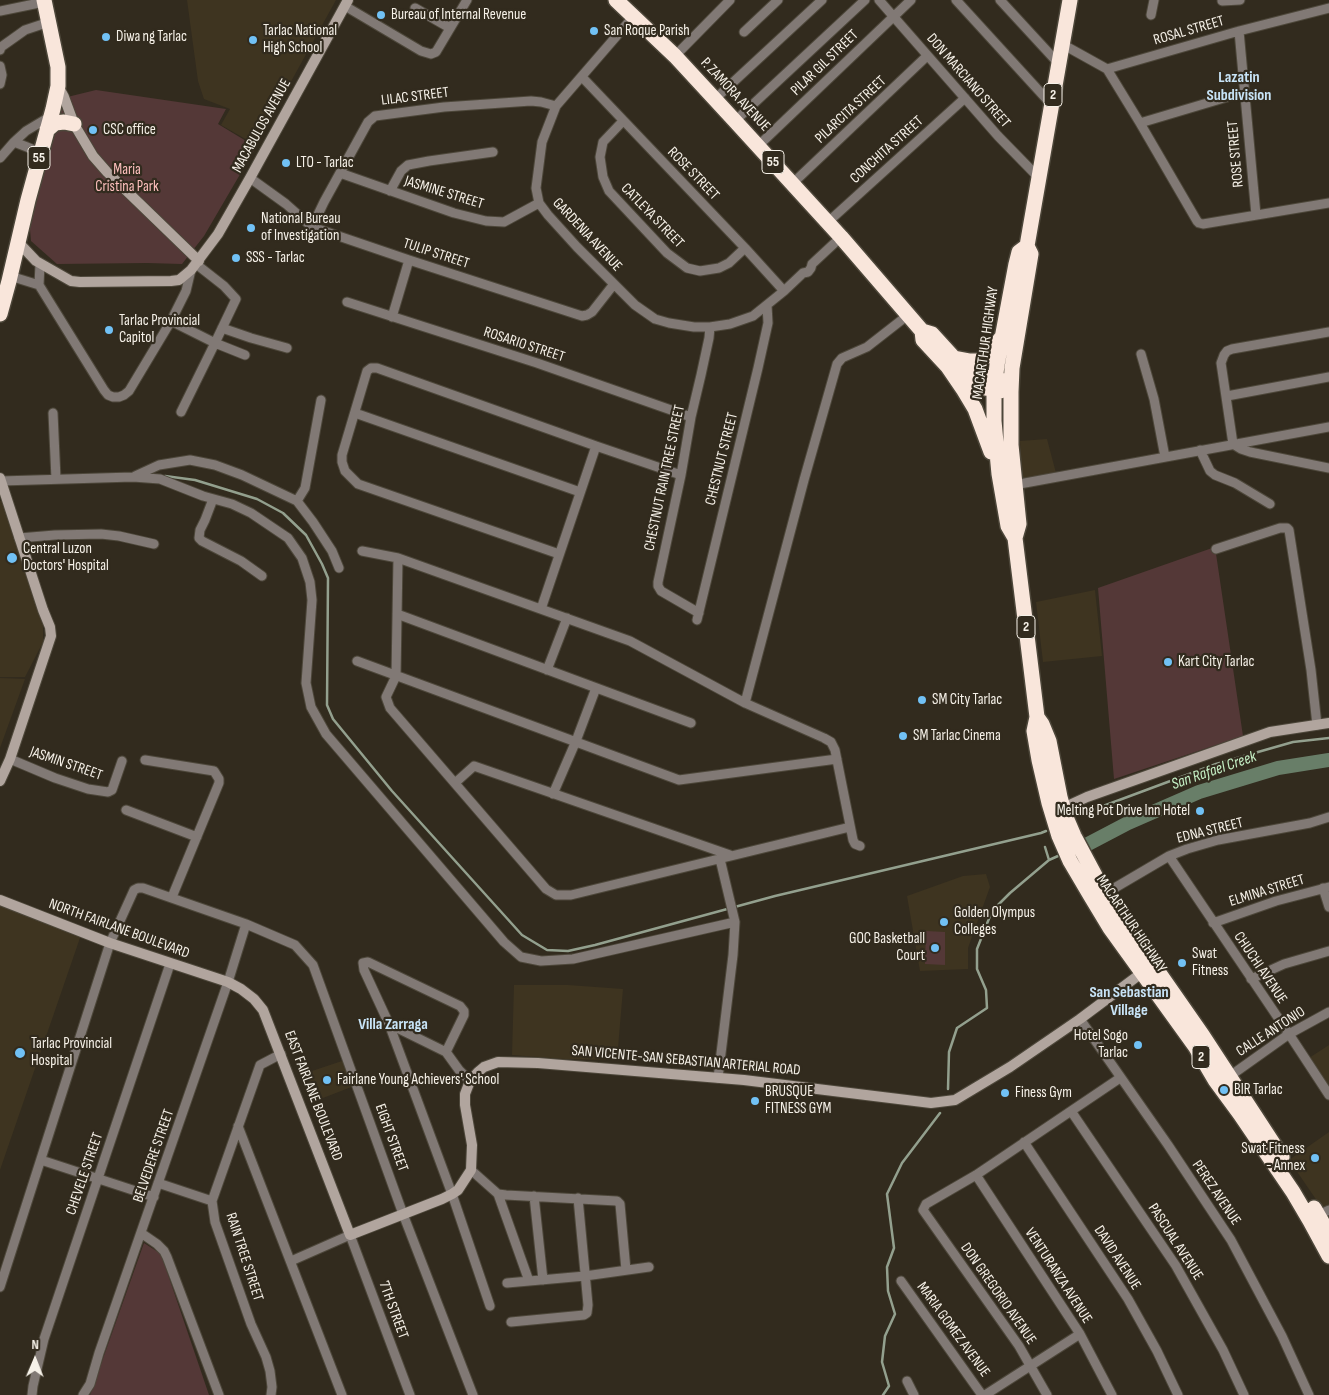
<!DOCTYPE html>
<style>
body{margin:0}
#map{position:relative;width:1329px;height:1395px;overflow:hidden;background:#322b1e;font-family:"Sofia Sans Condensed",sans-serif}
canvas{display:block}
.north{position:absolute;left:10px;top:1335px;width:50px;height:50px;-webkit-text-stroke:4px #322b1e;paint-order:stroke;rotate:1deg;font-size:14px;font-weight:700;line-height:20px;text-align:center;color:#f6f1e8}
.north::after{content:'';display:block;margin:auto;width:18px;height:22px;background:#f6f1e8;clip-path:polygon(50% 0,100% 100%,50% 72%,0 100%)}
</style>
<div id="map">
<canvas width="1329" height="1395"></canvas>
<div class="north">N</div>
</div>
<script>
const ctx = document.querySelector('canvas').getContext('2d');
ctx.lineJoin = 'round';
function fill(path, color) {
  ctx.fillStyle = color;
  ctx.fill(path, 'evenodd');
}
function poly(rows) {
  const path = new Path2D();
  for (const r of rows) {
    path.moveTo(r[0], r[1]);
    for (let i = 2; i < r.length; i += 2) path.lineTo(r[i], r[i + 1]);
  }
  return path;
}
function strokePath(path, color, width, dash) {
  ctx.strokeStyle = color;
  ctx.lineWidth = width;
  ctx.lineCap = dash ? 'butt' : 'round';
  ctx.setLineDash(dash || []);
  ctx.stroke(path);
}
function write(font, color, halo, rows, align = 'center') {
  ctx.font = font + ' "Sofia Sans Condensed",sans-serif';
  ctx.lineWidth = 4.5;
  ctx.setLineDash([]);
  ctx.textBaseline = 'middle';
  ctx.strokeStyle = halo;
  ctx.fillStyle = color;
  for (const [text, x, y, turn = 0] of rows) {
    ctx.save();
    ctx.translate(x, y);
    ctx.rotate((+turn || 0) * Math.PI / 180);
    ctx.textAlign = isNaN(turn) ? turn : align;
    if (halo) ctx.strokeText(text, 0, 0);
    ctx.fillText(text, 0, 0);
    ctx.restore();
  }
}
fill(poly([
 [187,0,336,0,256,145,221,125,230,109,204,99,198,81],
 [1047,439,1056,473,1022,481,1020,441],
 [5,499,43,615,43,642,25,677,0,677,0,501],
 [1095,590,1102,656,1043,662,1036,602],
 [0,678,25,679,0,748],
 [986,874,990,887,968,948,968,969,920,971,907,896,963,876],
 [0,903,81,935,0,1170],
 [514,985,568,985,623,989,617,1060,565,1059,512,1055],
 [1329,1045,1329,1087,1309,1058],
 [345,1060,354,1086,310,1103,300,1075],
 [1329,1132,1329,1208,1324,1211,1289,1160]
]), '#3e3420');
fill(poly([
 [96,90,226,109,218,124,256,147,204,236,182,264,147,263,57,264,31,241,29,218,59,99],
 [1215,547,1243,736,1114,779,1098,588],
 [926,931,945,932,945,965,925,964],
 [144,1243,161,1254,209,1395,90,1395]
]), '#543837');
strokePath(poly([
 [165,476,195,480,257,499,283,513,306,535,322,564,328,578,327,705,333,719,392,791,522,935,547,950,568,951,595,945,775,896,1041,833,1046,831],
 [1079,815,1216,764,1293,742,1329,738],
 [1045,847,1049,860],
 [948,1089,949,1052,957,1028,987,1008,986,990,977,969,977,949,992,911,1010,893,1049,860,1058,856],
 [883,1395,889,1386,882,1362,885,1336,895,1314,888,1291,887,1267,894,1248,887,1194,902,1163,940,1113]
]), '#93a08e', 2.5);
strokePath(poly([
 [1088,844,1128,823,1199,792,1278,768,1329,760]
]), '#687e68', 14);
const street = poly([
 [879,0,998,136,1039,178],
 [956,0,1051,104],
 [1000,0,1059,64],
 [1222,1,1240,0],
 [345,6,421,51,431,54,436,52,467,0],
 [415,8,450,28],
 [0,11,44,2],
 [1151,15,1154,0],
 [633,17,556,106,542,142,536,188,539,203,548,215,577,247,635,305,655,319,669,323,694,327,710,327,730,324,753,316,784,291,803,273,808,272,811,268,812,264,841,237],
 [1239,31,1256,215],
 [744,32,778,0],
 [1062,44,1107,69,1239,31,1329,8],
 [0,50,1,47,11,40,25,30,49,22],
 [675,56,730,0],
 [0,66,2,75,0,84],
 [1107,69,1140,123,1197,221,1199,223,1203,224,1329,203],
 [582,77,745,248,784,291],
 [715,99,822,0],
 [623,121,603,142,600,157,603,177,609,191,667,253,687,268,700,271,719,268,729,263,745,248],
 [735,121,865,0],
 [1140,123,1244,92],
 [14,142,27,147,41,153],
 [758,146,911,0],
 [0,158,14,142,26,131,51,116],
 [340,173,454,213,486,221,504,222,539,203],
 [250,178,286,204,312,227,409,260,582,316,587,315,592,312,614,284],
 [793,183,927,56],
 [390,191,401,171,408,165,429,161,493,152],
 [828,222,965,98],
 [312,227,324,202,368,122,375,116,444,107,531,101,541,102,556,106],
 [196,264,224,286,236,299,215,343,245,355],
 [10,276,39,285,104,390,108,395,113,397,119,397,124,395,129,391,171,321,186,291,191,270],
 [39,285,40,264],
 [347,302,537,363,691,417],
 [392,317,409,260],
 [171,321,215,343,181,412],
 [222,328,251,338,287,348],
 [1329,332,1232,349,1227,351,1224,355,1221,363,1233,444,1241,449,1250,452,1329,468],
 [1141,354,1154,399,1165,457],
 [1227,396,1329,377],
 [53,413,56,479],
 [355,413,580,492],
 [1200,450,1210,471,1215,475,1235,483,1270,504],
 [135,476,159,465,190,460,215,465,242,475,297,501,313,522,332,551,339,568],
 [1,481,133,477,160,479,203,496,232,504,251,513,288,538,302,558,310,582,312,600,306,683,311,707,326,734,504,942,521,957,541,961,573,959,735,922],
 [1014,485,1329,427],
 [213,499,205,520,200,530,199,538,202,541,241,561,262,576],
 [297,501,305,488,321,400],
 [19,538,55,535,101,534,119,536,154,544],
 [1216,549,1280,528,1287,528,1289,530,1311,670,1317,725],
 [362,551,398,558],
 [559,554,358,484,345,471,342,462,342,455,367,371,371,368,377,368,596,446],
 [541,609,596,446,681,475],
 [699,613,661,591,658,586,658,582,681,475,691,417,701,375,709,338,710,327],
 [397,614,691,723],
 [697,620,758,368,768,323,767,305],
 [357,661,679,780,837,759],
 [547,670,567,618],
 [745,703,630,641,398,558,396,676,386,697,390,708,546,889,556,895,571,895,850,827],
 [10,759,55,778,88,789,108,792,112,790,122,761],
 [145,760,214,771,219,779,219,783,172,897],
 [455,783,474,766,730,855],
 [553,794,576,741,596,688],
 [126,810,197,837],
 [860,846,855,844,853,840,835,750,831,742,824,738,745,703,804,480,837,364,842,358,867,347,908,315],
 [1169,856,1289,1034,1329,1095],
 [1323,888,1329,907],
 [1106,893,1169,856,1187,849,1218,840,1310,823,1329,817],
 [1213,923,1276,901,1329,887],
 [1251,979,1284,964,1329,951],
 [1080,1019,1168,1145,1231,1240,1282,1336,1309,1395],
 [389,1024,446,1052,459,1070,470,1081],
 [446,1052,464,1015,464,1011,460,1006,368,962,363,963,364,970,389,1024,452,1194,490,1306],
 [1230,1076,1289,1034,1329,1012],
 [718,1078,733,955,735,922,720,859],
 [1071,1111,1176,1266,1223,1350,1244,1395],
 [238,1126,342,1395],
 [1024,1142,1128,1299,1157,1351,1178,1395],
 [41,1160,154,1197],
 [471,1170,498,1194,506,1195,617,1201,620,1204,626,1270],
 [976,1175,1080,1334,1112,1395],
 [158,1183,212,1201],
 [498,1194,529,1281],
 [534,1196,543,1280],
 [1318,1215,1329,1210],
 [141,1233,157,1244,164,1251,167,1257,219,1395],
 [291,1261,350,1235,410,1395],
 [901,1281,982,1395],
 [507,1283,585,1276,649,1267],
 [0,1287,110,943,134,890,138,888,143,888,246,924,295,945,313,965,403,1214,473,1395],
 [511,1322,584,1315,587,1313,588,1305,578,1198],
 [907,1381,914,1395],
 [32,1395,33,1386,44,1339,170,964],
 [83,1395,90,1384,99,1353,228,982,246,924],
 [271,1395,272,1387,270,1371,266,1357,251,1324,215,1222,212,1201,260,1065,281,1054],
 [985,1395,1080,1334],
 [1047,1395,1019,1346,923,1210,926,1204,976,1175,1120,1078]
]);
const secondary = poly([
 [58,86,64,97,74,124,93,156,107,172,199,261],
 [18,242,36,261,71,281,80,282,171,281,179,280,191,270,218,234,250,178,348,0],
 [0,478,43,610,50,627,51,636,10,759,0,781],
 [1063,808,1087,797,1270,732,1329,723],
 [0,900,110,943,228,982,241,989,254,999,263,1010,350,1235,442,1199,452,1194,458,1190,471,1170,472,1145,465,1105,465,1094,470,1081,478,1072,484,1067,498,1062,538,1063,744,1080,931,1103,955,1100,1010,1067,1080,1019,1147,969]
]);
const highway = poly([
 [616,0,675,56,735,121,841,237,922,331,932,334,953,357,966,369,977,374,995,380,1011,381],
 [1070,0,1027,246,1031,254,1012,368,1011,392,1011,445,1019,524,1015,538,1037,717,1034,731,1039,760,1049,803,1059,836,1070,861,1090,895,1110,928,1195,1046,1215,1080,1240,1114,1293,1192,1310,1221,1329,1256],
 [47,130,55,123,64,122,74,124],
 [0,314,9,281,28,200,53,109,58,86,58,67,44,0],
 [922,331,923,340,948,367,966,381,985,388,1000,391],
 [954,358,970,361,978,361,987,356,1001,338],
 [948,367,963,389,975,409,991,452],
 [1015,538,1008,526,999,474,994,421,994,390,997,365,1016,264,1019,252,1027,246],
 [1037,717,1042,724,1049,741,1060,797,1065,815,1074,836,1098,881,1118,914,1203,1036,1282,1157],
 [1314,1208,1329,1234]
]);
strokePath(street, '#4d473a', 11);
strokePath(secondary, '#4d473a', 12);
strokePath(highway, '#4d473a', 18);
strokePath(street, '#817975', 9);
strokePath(secondary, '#b1a59e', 10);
strokePath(highway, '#f9e6db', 15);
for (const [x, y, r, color] of [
 [381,15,5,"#71c1f5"],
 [594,31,5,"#71c1f5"],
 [106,37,5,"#71c1f5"],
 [253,40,5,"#71c1f5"],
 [93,130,5,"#71c1f5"],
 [286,163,5,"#71c1f5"],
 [251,228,5,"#71c1f5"],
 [236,258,5,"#71c1f5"],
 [109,330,5,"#71c1f5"],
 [12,558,6,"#71c1f5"],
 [1168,662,5,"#71c1f5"],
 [922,700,5,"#71c1f5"],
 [903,736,5,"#71c1f5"],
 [1200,811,5,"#71c1f5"],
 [944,922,5,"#71c1f5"],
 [935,948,5,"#71c1f5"],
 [1182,963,5,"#71c1f5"],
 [1138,1045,5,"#71c1f5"],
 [20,1053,6,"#71c1f5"],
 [327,1080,5,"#71c1f5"],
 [1224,1090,5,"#71c1f5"],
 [1005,1093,5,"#71c1f5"],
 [755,1101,5,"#71c1f5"],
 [1315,1158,5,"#71c1f5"]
]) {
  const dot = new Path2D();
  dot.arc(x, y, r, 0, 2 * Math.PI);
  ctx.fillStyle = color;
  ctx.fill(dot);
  strokePath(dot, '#322b1e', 2);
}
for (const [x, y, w] of [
 [1053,95,18],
 [39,158,22],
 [773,162,22],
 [1026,627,18],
 [1201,1057,18]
]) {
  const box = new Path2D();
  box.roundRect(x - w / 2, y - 11.5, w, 23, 4);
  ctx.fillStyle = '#322b1e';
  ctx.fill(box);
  strokePath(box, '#f6f1e8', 1);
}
write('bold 14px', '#f6f1e8', null, [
 ["2",1053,95],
 ["55",39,158],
 ["55",773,162],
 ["2",1026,627],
 ["2",1201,1057]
]);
write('15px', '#f6f1e8', '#322b1e', [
 ["Bureau of Internal Revenue",391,15],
 ["Tarlac National",263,31],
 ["High School",263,48],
 ["San Roque Parish",604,31],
 ["Diwa ng Tarlac",116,37],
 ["CSC office",103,130],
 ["LTO - Tarlac",296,163],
 ["National Bureau",261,219],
 ["of Investigation",261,236],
 ["SSS - Tarlac",246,258],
 ["Tarlac Provincial",119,321],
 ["Capitol",119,338],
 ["Central Luzon",23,549],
 ["Doctors' Hospital",23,566],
 ["Kart City Tarlac",1178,662],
 ["SM City Tarlac",932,700],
 ["SM Tarlac Cinema",913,736],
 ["Melting Pot Drive Inn Hotel",1190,811,"right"],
 ["Golden Olympus",954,913],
 ["Colleges",954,930],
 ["GOC Basketball",925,939,"right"],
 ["Court",925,956,"right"],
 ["Swat",1192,954],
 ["Fitness",1192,971],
 ["Hotel Sogo",1128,1036,"right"],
 ["Tarlac",1128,1053,"right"],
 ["Tarlac Provincial",31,1044],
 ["Hospital",31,1061],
 ["Fairlane Young Achievers' School",337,1080],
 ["BIR Tarlac",1234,1090],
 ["BRUSQUE",765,1092],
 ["FITNESS GYM",765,1109],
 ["Finess Gym",1015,1093],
 ["Swat Fitness",1305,1149,"right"],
 ["- Annex",1305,1166,"right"]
], 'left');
write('15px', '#f6f1e8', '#322b1e', [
 ["ROSAL STREET",1189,31,-16],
 ["PILAR GIL STREET",825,63,-44],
 ["DON MARCIANO STREET",968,81,49],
 ["P. ZAMORA AVENUE",735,95,47],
 ["LILAC STREET",415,97,-7],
 ["PILARCITA STREET",851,110,-43],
 ["MACABULOS AVENUE",262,126,-61],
 ["CONCHITA STREET",887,150,-42],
 ["ROSE STREET",1236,154,-95],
 ["ROSE STREET",693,174,46],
 ["JASMINE STREET",444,193,17],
 ["CATLEYA STREET",652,216,46],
 ["GARDENIA AVENUE",587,235,47],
 ["TULIP STREET",436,254,18],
 ["MACARTHUR HIGHWAY",986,343,-82],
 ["ROSARIO STREET",524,345,18],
 ["CHESTNUT STREET",722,459,-76],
 ["CHESTNUT RAIN TREE STREET",665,478,-78],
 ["JASMIN STREET",66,764,19],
 ["EDNA STREET",1210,831,-14],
 ["ELMINA STREET",1267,891,-17],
 ["MACARTHUR HIGHWAY",1131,924,56],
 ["NORTH FAIRLANE BOULEVARD",119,929,20],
 ["CHUCHI AVENUE",1260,968,56],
 ["CALLE ANTONIO",1271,1032,-33],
 ["SAN VICENTE-SAN SEBASTIAN ARTERIAL ROAD",686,1061,5],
 ["EAST FAIRLANE BOULEVARD",313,1096,69],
 ["EIGHT STREET",391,1138,70],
 ["BELVEDERE STREET",154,1156,-71],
 ["CHEVELE STREET",85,1174,-71],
 ["PEREZ AVENUE",1216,1193,56],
 ["PASCUAL AVENUE",1175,1242,57],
 ["RAIN TREE STREET",244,1257,72],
 ["DAVID AVENUE",1117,1258,57],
 ["VENTURANZA AVENUE",1058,1276,57],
 ["DON GREGORIO AVENUE",998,1294,55],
 ["7TH STREET",393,1310,70],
 ["MARIA GOMEZ AVENUE",953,1330,54]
]);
write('15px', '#fec0be', '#322b1e', [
 ["Maria",127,170],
 ["Cristina Park",127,187]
]);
write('bold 16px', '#c8e4f7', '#322b1e', [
 ["Lazatin",1239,78],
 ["Subdivision",1239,96],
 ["San Sebastian",1129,993],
 ["Village",1129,1011],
 ["Villa Zarraga",393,1025]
]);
write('italic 16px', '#c6f1c6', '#322b1e', [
 ["San Rafael Creek",1214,771,-19]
]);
</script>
